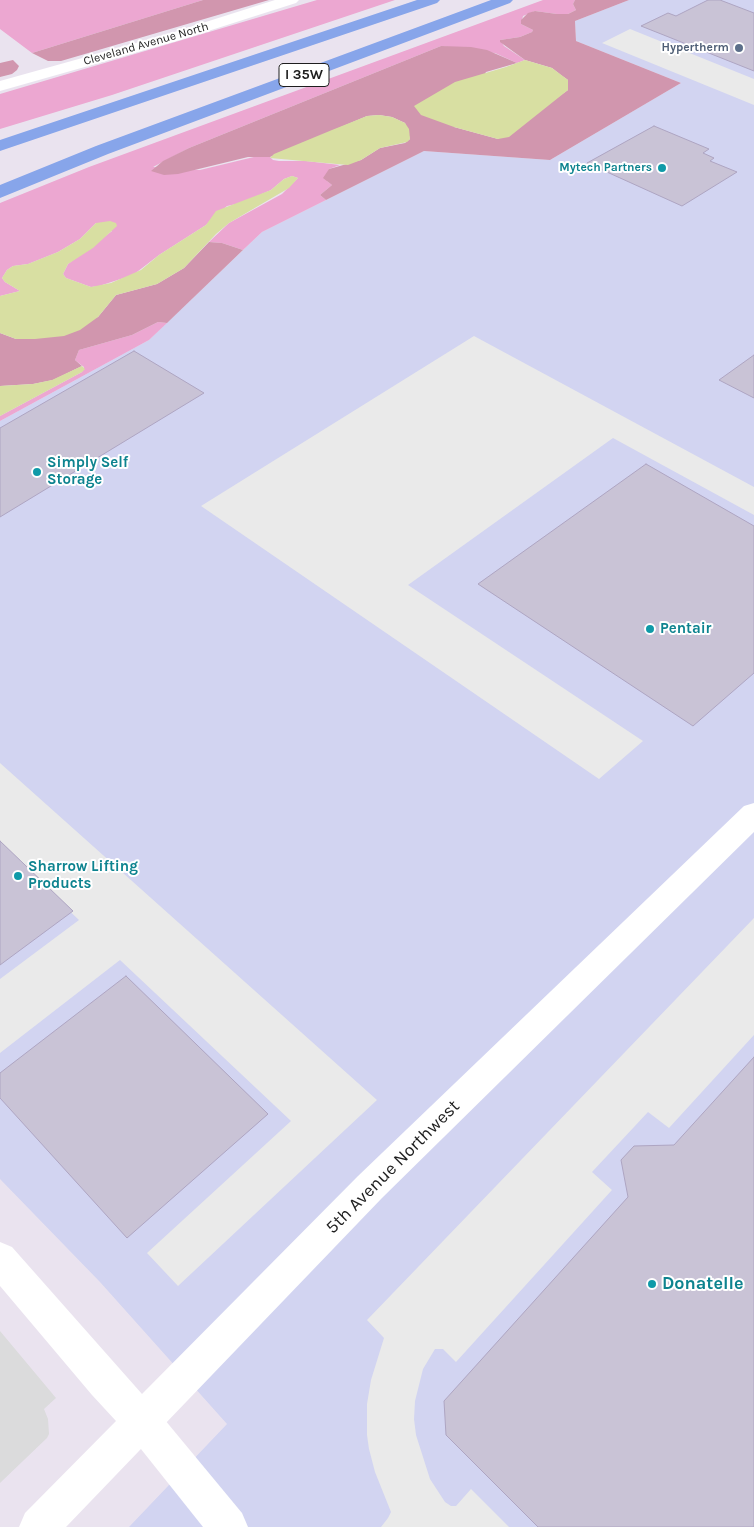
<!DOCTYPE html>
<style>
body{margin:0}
canvas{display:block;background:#eae3ef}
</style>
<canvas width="754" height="1527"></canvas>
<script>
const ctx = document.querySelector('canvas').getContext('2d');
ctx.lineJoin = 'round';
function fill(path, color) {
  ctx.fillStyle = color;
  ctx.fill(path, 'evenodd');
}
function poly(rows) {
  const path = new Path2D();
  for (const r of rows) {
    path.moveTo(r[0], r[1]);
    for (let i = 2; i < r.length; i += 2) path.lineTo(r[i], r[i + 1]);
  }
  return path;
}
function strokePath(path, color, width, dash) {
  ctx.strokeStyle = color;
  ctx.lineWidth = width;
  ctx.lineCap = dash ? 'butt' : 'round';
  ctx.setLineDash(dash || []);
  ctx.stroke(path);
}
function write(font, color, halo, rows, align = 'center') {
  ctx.font = font + ' Karla,sans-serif';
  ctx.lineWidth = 4;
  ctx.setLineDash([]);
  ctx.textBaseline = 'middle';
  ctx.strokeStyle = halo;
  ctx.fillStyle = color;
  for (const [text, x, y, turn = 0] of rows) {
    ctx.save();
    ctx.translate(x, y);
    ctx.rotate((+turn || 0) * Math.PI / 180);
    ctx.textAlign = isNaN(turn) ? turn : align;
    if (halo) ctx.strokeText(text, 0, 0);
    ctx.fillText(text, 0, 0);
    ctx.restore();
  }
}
fill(poly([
 [0,1331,56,1398,44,1409,48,1419,49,1434,47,1438,0,1483]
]), '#dbdbdc');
fill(poly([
 [629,0,754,0,754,1527,129,1527,227,1424,100,1282,0,1179,0,421,149,340,262,232,424,151,550,160,681,83,576,41,575,21]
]), '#d2d4f1');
fill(poly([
 [0,0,203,0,32,53,0,29],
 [317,0,395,0,112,95,0,129,0,94],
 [543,0,575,0,573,4,576,10,568,14,557,14,535,11,523,16,521,24,533,30,532,32,520,37,500,40,504,46,525,60,517,63,495,53,441,46,189,148,153,167,200,170,258,156,270,157,273,160,279,161,306,161,340,165,329,169,327,181,332,185,320,195,326,200,262,232,243,250,222,243,209,242,229,223,282,194,298,178,292,176,284,179,271,190,241,203,227,206,206,225,159,255,133,275,99,286,91,287,66,278,63,274,68,264,112,231,96,223,80,239,58,252,28,264,13,266,7,270,2,278,5,282,20,291,0,296,0,203,89,167],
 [158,322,167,323,149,340,0,421,0,416,82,372,84,367,75,360,79,350,132,335]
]), '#eca7d1');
fill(poly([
 [203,0,269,0,61,61,48,61,32,53],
 [575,0,629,0,575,21,576,41,681,83,550,160,424,151,326,200,320,195,332,185,323,178,329,169,361,160,380,148,405,143,410,139,405,123,392,117,379,115,367,116,270,157,248,157,178,174,164,175,151,171,163,161,189,148,441,46,471,47,487,50,517,63,486,72,454,127,498,139,568,90,568,80,561,75,552,68,525,60,500,42,500,40,520,37,532,32,533,30,521,24,521,20,528,13,535,11,557,14,568,14,576,10,573,4],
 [13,60,19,66,17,70,12,74,0,77,0,63],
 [209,242,222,243,243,250,167,323,158,322,132,335,79,350,75,360,82,366,53,380,33,384,0,386,0,333,16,339,98,317,116,295,157,284,184,268]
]), '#d196ae');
fill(poly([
 [630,29,754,79,754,105,602,43],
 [474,336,754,487,754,515,613,438,408,585,643,741,599,779,201,506],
 [0,763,377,1100,178,1286,147,1253,291,1121,120,960,0,1053,0,979,79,920,0,846],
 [754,918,754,1035,669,1128,648,1112,592,1172,612,1190,456,1362,443,1349,435,1349,423,1369,415,1401,414,1419,416,1435,430,1479,445,1502,451,1506,456,1506,471,1489,509,1527,381,1527,388,1518,391,1512,375,1472,369,1449,367,1435,367,1404,371,1380,384,1338,367,1320]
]), '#eaeaea');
fill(poly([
 [525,60,552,68,568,80,568,90,509,137,498,139,454,127,421,115,414,106,455,82,506,67],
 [379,115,392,117,405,123,409,129,410,139,407,142,380,148,361,160,348,165,270,158,274,154,332,130,367,116],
 [292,176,298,178,289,188,229,223,216,234,184,268,157,284,116,295,98,317,80,330,64,336,35,339,16,339,0,333,0,296,20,291,5,282,2,278,7,270,13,266,28,264,58,252,80,239,96,223,110,221,116,223,117,226,93,248,68,264,63,274,66,278,91,287,111,283,141,270,159,255,206,225,216,211,271,190,284,179],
 [82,366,85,369,82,372,0,416,0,386,33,384,52,380]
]), '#d8dfa2');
const building = poly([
 [708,0,720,0,754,13,754,71,641,26,668,13,676,16,708,0],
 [654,126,709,149,703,153,714,158,710,161,737,172,682,206,587,163,654,126],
 [134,351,204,393,0,517,0,428,134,351],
 [754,355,754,398,719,380,754,355],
 [646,464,754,526,754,673,693,726,478,584,646,464],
 [0,841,73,911,0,965,0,841],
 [126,976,268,1114,127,1238,0,1098,0,1073,126,976],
 [754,1057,754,1527,538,1527,446,1435,444,1401,628,1197,621,1160,634,1146,674,1145,754,1057]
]);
fill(building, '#c9c3d6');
strokePath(building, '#aea5c2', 1);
fill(poly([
 [142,1402,155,1408,242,1513,248,1527,203,1527,129,1434,123,1421,129,1408,142,1402]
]), '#fff');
fill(poly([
 [275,0,299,0,296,3,180,40,0,91,0,81,168,34,275,0],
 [754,803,754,832,382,1198,66,1527,19,1527,25,1513,116,1421,92,1395,0,1286,0,1242,12,1247,142,1394,358,1176,744,806,754,803]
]), '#fff');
fill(poly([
 [417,0,440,0,437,3,0,151,0,140,417,0],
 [491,0,513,0,510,3,108,154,0,198,0,185,96,146,491,0]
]), '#87a5ea');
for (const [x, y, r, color] of [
 [739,48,5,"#5c6f8a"],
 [662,168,5,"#0f9aa8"],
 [37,472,5,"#0f9aa8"],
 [650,629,5,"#0f9aa8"],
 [18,876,5,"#0f9aa8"],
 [652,1284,5,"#0f9aa8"]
]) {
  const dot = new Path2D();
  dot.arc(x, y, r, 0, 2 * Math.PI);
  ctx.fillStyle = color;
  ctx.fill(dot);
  strokePath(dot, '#fff', 2);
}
write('12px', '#1e1e1e', '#fff', [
 ["Cleveland Avenue North",146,44,-16]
]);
write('bold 12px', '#4e5e75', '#fff', [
 ["Hypertherm",729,48]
], 'right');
write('bold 12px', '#0d838f', '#fff', [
 ["Mytech Partners",652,168]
], 'right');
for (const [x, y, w] of [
 [304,75,50]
]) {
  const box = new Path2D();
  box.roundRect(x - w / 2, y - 11.5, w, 23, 4);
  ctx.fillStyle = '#fff';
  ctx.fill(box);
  strokePath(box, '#1e1e1e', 1);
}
write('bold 14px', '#1e1e1e', null, [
 ["I 35W",304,75]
]);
write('bold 15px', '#0d838f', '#fff', [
 ["Simply Self",47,463],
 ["Storage",47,480],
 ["Pentair",660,629],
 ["Sharrow Lifting",28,867],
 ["Products",28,884]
], 'left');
write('18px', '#1e1e1e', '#fff', [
 ["5th Avenue Northwest",393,1167,-45]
]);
write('bold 18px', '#0d838f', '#fff', [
 ["Donatelle",662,1284]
], 'left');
</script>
